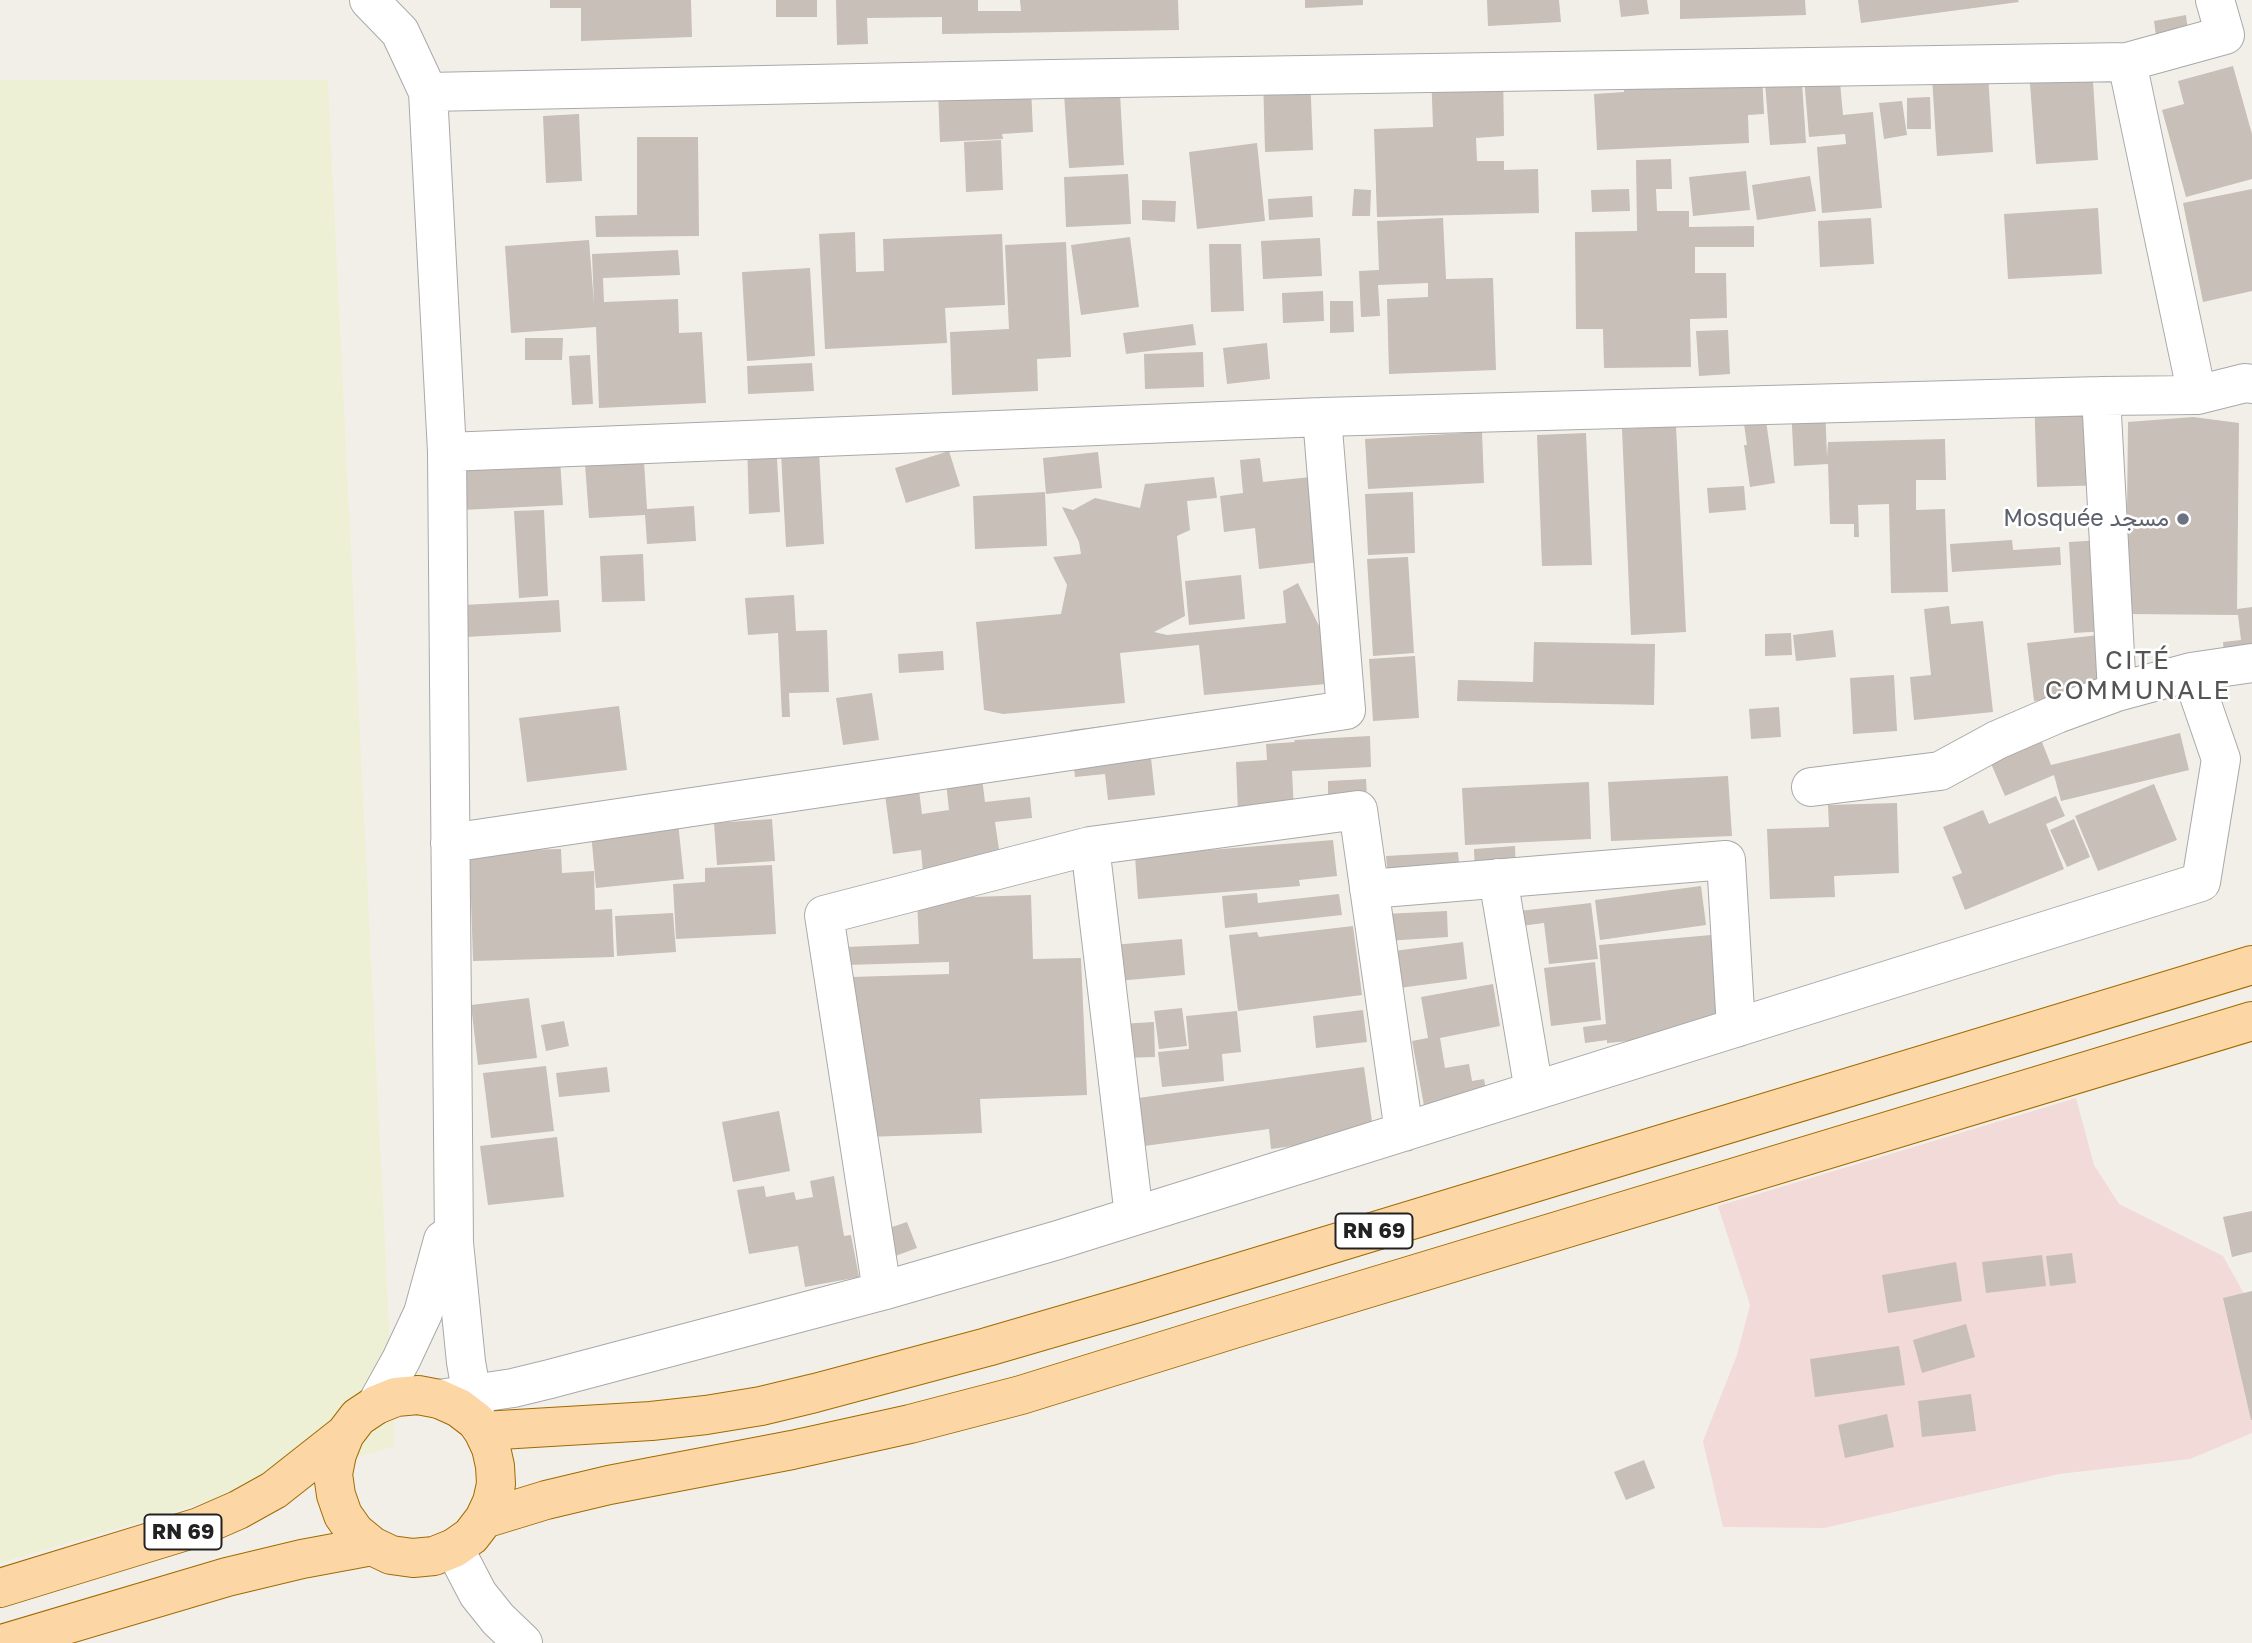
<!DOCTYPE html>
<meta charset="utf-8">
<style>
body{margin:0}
canvas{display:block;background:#f2efe9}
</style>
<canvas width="2252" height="1643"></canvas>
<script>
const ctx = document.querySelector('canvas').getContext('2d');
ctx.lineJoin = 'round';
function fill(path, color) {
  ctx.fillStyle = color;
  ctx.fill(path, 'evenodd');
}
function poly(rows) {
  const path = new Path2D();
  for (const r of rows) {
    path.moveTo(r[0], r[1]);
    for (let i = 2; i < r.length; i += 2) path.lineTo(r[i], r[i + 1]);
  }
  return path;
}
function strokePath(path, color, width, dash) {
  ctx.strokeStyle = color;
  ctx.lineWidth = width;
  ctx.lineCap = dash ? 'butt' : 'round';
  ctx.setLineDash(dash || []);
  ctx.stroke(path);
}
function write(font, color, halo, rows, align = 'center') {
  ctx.font = font + ' "Golos Text",Vazirmatn,sans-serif';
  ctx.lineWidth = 5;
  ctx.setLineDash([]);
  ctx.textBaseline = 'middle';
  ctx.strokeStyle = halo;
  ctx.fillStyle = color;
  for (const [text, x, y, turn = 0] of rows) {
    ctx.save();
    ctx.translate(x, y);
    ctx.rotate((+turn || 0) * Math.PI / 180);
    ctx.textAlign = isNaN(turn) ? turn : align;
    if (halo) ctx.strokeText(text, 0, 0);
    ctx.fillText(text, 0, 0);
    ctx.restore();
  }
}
fill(poly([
 [2076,1098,2094,1165,2119,1204,2223,1256,2251,1306,2252,1433,2190,1459,2059,1474,1824,1528,1723,1527,1703,1441,1737,1355,1750,1305,1718,1206]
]), '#f2dad9');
fill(poly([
 [0,80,328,80,395,1446,0,1563]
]), '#eef0d5');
fill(poly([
 [550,0,691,0,692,37,581,41,581,8,550,8],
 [776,0,817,0,817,17,776,17],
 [836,0,978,0,978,11,1021,11,1020,0,1178,0,1179,30,942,34,942,17,867,18,868,44,837,45],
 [1305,0,1363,0,1363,5,1305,8],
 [1487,0,1559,0,1561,22,1488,26],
 [1619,0,1647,0,1649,14,1621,17],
 [1680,0,1805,0,1806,15,1680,19],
 [1858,0,2018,0,2019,2,1861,23],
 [2186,15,2188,31,2156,36,2154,21],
 [1837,50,1843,115,1873,112,1882,208,1822,213,1817,147,1846,144,1845,134,1809,137,1802,54],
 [1761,53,1764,114,1748,115,1749,143,1597,150,1594,94,1624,92,1622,60],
 [1987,59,1993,152,1937,156,1931,62],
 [2092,65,2098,160,2036,164,2029,70],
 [2233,66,2252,134,2252,179,2186,197,2162,110,2184,104,2178,81],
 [1801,67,1806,143,1770,145,1764,70],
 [1503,69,1504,136,1476,138,1477,161,1504,161,1504,170,1538,169,1539,213,1377,217,1374,129,1433,127,1431,71],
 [1310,73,1313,150,1265,152,1263,75],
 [1119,76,1124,165,1069,168,1063,79],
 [1031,88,1033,132,1002,134,1003,139,940,142,938,91],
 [1930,97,1931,129,1907,129,1907,98],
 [1902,101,1907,135,1884,139,1879,103],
 [579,114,582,181,546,183,543,116],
 [637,137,698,137,699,236,596,237,595,216,637,215],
 [1001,140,1003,190,966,192,964,142],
 [1257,143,1265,221,1197,229,1189,152],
 [1671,159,1672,189,1656,189,1657,211,1689,211,1689,227,1754,226,1754,247,1695,247,1695,273,1726,273,1727,318,1690,319,1691,367,1604,368,1603,329,1576,329,1575,232,1637,231,1636,160],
 [1746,171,1750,210,1693,216,1689,177],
 [1128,174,1131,224,1066,227,1064,177],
 [1810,176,1816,211,1757,220,1752,185],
 [1354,189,1371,190,1370,216,1352,216],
 [1629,189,1630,211,1592,212,1591,190],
 [2252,189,2252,291,2203,302,2183,203],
 [1312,196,1313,217,1269,220,1268,199],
 [1142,200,1176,201,1175,222,1142,220],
 [2098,208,2102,274,2008,279,2004,214],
 [1443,218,1446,279,1493,278,1496,370,1389,374,1387,299,1428,297,1428,283,1378,285,1380,316,1361,317,1359,271,1379,270,1377,221],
 [1871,218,1874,264,1820,267,1818,221],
 [855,232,856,272,884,271,883,239,1002,234,1005,305,945,308,947,343,825,349,819,234],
 [1130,237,1139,307,1081,315,1071,245],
 [1320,238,1322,276,1263,279,1261,241],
 [589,240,594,304,592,254,678,250,680,275,603,278,604,302,678,299,679,333,702,332,706,403,599,408,596,327,511,333,505,246],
 [1066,242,1071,357,1037,359,1038,391,952,395,950,332,1009,329,1005,245],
 [1209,244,1241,244,1244,311,1211,312],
 [810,268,815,356,747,361,742,272],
 [1323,291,1324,321,1283,323,1282,293],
 [1330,301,1353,301,1354,332,1330,333],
 [1193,324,1196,345,1126,354,1123,333],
 [1728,330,1730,374,1699,376,1696,331],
 [525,338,563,338,562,360,525,360],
 [1267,343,1270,379,1227,384,1223,348],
 [1203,352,1204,387,1145,389,1144,354],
 [590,355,593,404,572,405,569,356],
 [812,363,814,391,748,394,747,366],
 [2105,392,2108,485,2037,487,2034,394],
 [1825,405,1827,457,1828,442,1945,439,1946,480,1916,480,1916,510,1945,509,1948,592,1891,593,1889,504,1858,505,1859,537,1854,537,1854,524,1830,524,1828,464,1794,466,1791,406],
 [1765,414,1775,483,1750,487,1744,445,1747,445,1743,417],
 [2193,417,2239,423,2237,609,2252,607,2252,649,2224,652,2223,642,2241,640,2238,615,2126,614,2128,422],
 [1676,426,1686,632,1631,635,1622,429],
 [1482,432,1484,483,1368,489,1365,439],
 [1586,433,1592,565,1542,566,1537,435],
 [776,441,780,512,749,514,747,442],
 [643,446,647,509,694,506,696,541,647,544,645,515,589,518,584,450],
 [819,451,824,544,786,547,781,453],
 [949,451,960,486,906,503,895,468],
 [1098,452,1102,488,1046,494,1043,458],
 [1260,458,1263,482,1311,477,1320,562,1259,569,1255,528,1224,532,1220,496,1243,493,1240,460],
 [560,459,563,505,462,510,460,464],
 [1214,477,1217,498,1187,501,1190,530,1177,536,1185,616,1154,632,1167,635,1286,623,1283,591,1298,583,1320,628,1326,684,1204,695,1199,645,1120,653,1125,703,1003,714,984,710,976,622,1061,614,1067,585,1053,557,1081,554,1079,542,1062,507,1073,510,1095,498,1140,508,1145,484],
 [1744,486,1746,510,1709,513,1707,488],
 [1045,492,1047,546,975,549,973,496],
 [1413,492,1415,553,1368,555,1365,494],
 [544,510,548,596,519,598,514,511],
 [2012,540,2013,550,2060,547,2061,565,1952,572,1950,544],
 [2103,540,2107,631,2074,633,2069,542],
 [643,554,645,601,602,602,600,556],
 [1408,557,1414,653,1373,656,1367,559],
 [1241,575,1245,619,1189,625,1185,581],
 [794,595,796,631,827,630,829,692,789,693,790,717,782,717,778,633,748,635,745,598],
 [559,600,561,632,465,637,463,605],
 [1949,606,1951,624,1983,621,1993,712,1914,720,1910,677,1931,675,1924,609],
 [1833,630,1836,657,1796,661,1793,635],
 [1791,633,1792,655,1765,656,1765,634],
 [2099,635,2106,693,2034,701,2027,643],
 [1534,642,1655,644,1654,705,1457,701,1458,680,1533,682],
 [943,651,944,670,899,673,898,654],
 [1415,656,1419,718,1373,721,1369,659],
 [1894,675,1897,731,1853,734,1850,678],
 [872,693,879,740,843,745,836,698],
 [619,706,627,770,527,782,519,718],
 [1779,707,1781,737,1751,739,1749,709],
 [1147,721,1155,795,1108,800,1105,774,1075,777,1070,730],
 [2180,733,2189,770,2061,801,2054,775,2005,796,1989,759,2040,737,2051,765],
 [1370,736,1371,767,1292,771,1294,811,1238,813,1236,762,1267,760,1266,744,1295,742,1294,740],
 [1728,776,1732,836,1611,841,1608,782],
 [982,778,985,802,1030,797,1032,818,995,822,1001,863,923,873,921,850,893,854,885,795,919,790,922,814,949,810,946,782],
 [1366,779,1367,797,1328,798,1328,781],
 [1589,782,1591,839,1465,845,1462,788],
 [2154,784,2177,840,2098,871,2075,816],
 [2056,796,2065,816,2046,824,2064,869,1965,910,1952,877,1962,873,1943,827,1983,810,1989,824],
 [1897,803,1899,873,1834,876,1835,897,1770,899,1767,829,1829,827,1828,805],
 [677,813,684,879,596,888,590,821],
 [772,819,775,861,717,865,714,823],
 [2074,819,2090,857,2067,867,2050,830],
 [469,836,518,850,561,849,562,873,594,871,595,910,612,909,614,957,473,961],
 [1333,840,1337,876,1299,880,1300,886,1138,899,1135,856],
 [1515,846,1516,871,1475,873,1474,849],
 [1458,852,1460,874,1388,879,1386,856],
 [772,865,776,934,676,939,673,884,705,882,705,868],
 [1701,886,1706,925,1600,940,1595,900],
 [1257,893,1258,903,1339,894,1342,915,1225,928,1222,896],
 [1031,895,1033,959,1081,958,1087,1095,980,1099,982,1133,866,1137,851,977,949,974,949,962,846,965,845,947,919,944,917,899],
 [1591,903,1598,959,1549,964,1544,923,1521,926,1519,911],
 [1447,911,1448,937,1386,941,1384,914],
 [673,913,676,952,617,956,615,916],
 [1353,926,1362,995,1238,1011,1229,935,1257,932,1259,937],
 [1711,935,1719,1033,1607,1043,1607,1040,1585,1043,1583,1027,1606,1024,1599,945],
 [1182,939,1185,975,1117,981,1113,945],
 [1463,942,1467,979,1399,988,1394,951],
 [1595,962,1601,1020,1551,1026,1544,968],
 [1493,984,1500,1026,1440,1038,1445,1068,1469,1064,1472,1081,1484,1079,1488,1099,1425,1111,1412,1041,1428,1038,1421,997],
 [529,998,537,1058,478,1065,471,1005],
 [1182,1008,1187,1046,1159,1049,1154,1011],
 [1363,1010,1367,1042,1316,1048,1313,1016],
 [1237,1011,1241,1052,1222,1054,1224,1081,1162,1087,1158,1052,1189,1049,1186,1016],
 [564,1021,569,1046,546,1051,541,1025],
 [1154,1022,1155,1057,1121,1058,1120,1024],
 [546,1066,554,1131,491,1138,483,1073],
 [607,1067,610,1092,559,1097,556,1073],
 [1364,1067,1374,1135,1271,1149,1269,1129,1137,1147,1131,1099],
 [779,1111,790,1171,733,1182,722,1122],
 [557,1137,564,1197,488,1205,480,1146],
 [834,1176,844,1236,851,1235,859,1277,805,1287,798,1246,749,1254,737,1190,764,1186,766,1197,794,1192,796,1200,813,1197,810,1181],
 [2252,1211,2252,1252,2232,1257,2223,1217],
 [907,1222,917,1248,890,1258,880,1231],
 [2072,1253,2076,1283,2050,1286,2046,1256],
 [2042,1255,2046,1286,1986,1293,1982,1262],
 [1956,1262,1962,1301,1888,1313,1882,1275],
 [2252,1291,2252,1420,2251,1420,2223,1298],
 [1966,1324,1975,1357,1922,1373,1913,1340],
 [1899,1346,1905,1385,1815,1397,1810,1359],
 [1971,1394,1976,1431,1922,1437,1918,1401],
 [1887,1414,1894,1447,1845,1458,1838,1425],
 [1644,1460,1655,1488,1626,1500,1614,1472]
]), '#c7bfb8');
const minor = poly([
 [369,0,400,32,428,92,447,452,454,1243,466,1362,476,1419],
 [2127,62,2197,395],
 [428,92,1052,79,2127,62,2225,35,2215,0],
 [2101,396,2117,692],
 [447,452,1322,417,2101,396,2197,395,2245,383,2252,384],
 [2191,672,2252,663],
 [450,843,1346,710,1322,417],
 [1090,846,1134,1216],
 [1498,878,1534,1091],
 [1369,889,1726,860,1736,1028],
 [882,1291,824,915,1090,846,1358,810,1404,1132],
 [439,1399,513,1388,550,1379,882,1291,1058,1240,2201,882,2221,759,2191,672,2117,692,2057,714,1997,740,1940,771,1811,787],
 [376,1405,401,1360,423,1313,443,1240],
 [454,1548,478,1594,498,1619,523,1643]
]);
const major = poly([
 [483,1431,651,1421,706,1415,761,1406,815,1393,987,1347,1138,1303,2252,965],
 [484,1519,492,1502,496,1484,495,1466,491,1448,483,1431,476,1421,459,1408,439,1399,418,1395,396,1397,376,1405,358,1417,345,1434,337,1454,333,1474,336,1495,343,1515,355,1532,372,1546,391,1555,413,1558,434,1556,454,1548,471,1536,484,1519,546,1500,609,1485,792,1450,910,1424,1021,1395,1240,1327,2252,1021],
 [0,1588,199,1527,238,1510,274,1490,345,1434],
 [5,1643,227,1577,302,1559,372,1546]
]);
strokePath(minor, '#a9a9a9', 40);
strokePath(major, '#a06b00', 40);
strokePath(minor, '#fff', 38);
strokePath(major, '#fcd6a4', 38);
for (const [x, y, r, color] of [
 [2183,519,7,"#6b7280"]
]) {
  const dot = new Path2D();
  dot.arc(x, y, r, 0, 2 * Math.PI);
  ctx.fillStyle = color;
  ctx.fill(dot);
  strokePath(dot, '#fff', 2.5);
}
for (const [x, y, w] of [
 [1374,1231,77],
 [183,1532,77]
]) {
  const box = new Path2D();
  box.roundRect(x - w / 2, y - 17.5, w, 35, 5);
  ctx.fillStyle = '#fff';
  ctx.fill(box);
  strokePath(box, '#222', 2);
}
write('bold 21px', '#222', null, [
 ["RN 69",1374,1231],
 ["RN 69",183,1532]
]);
write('23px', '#5b616d', '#fff', [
 ["Mosquée مسجد",2169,519]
], 'right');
ctx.letterSpacing = '2px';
write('26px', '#555', '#fff', [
 ["CITÉ",2138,661],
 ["COMMUNALE",2138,691]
]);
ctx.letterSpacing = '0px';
</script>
